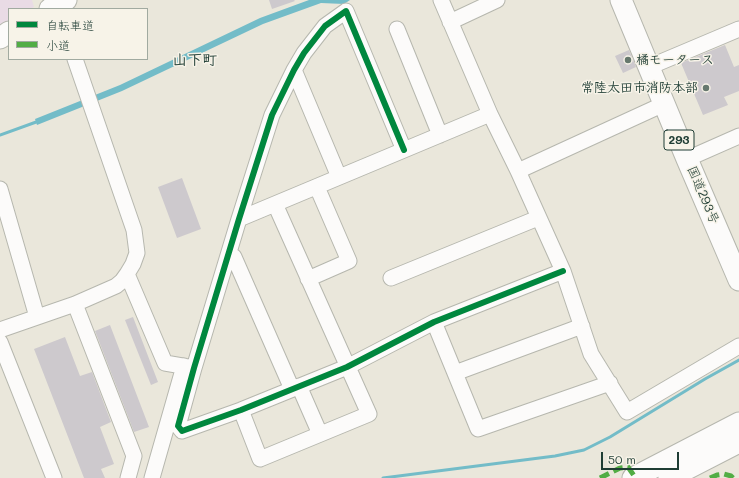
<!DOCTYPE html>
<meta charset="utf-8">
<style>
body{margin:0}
#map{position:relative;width:739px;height:478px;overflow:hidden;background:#eae7db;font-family:Mali,"Klee One",sans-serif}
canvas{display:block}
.legend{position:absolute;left:8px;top:8px;width:140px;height:52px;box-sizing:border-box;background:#f7f3e8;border:1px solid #a1aaa0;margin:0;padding:5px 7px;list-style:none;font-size:12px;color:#1f3d34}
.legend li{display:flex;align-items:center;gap:8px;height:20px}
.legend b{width:20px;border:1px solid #a1aaa0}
.scale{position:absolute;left:601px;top:452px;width:78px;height:18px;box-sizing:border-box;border:2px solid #1f3d34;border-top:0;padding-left:5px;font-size:12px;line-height:14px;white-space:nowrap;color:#1f3d34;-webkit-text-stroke:3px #f7f3e8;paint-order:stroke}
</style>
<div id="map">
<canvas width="739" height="478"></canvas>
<ul class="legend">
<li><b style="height:5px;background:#00873e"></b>自転車道</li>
<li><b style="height:5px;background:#52ad45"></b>小道</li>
</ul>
<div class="scale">50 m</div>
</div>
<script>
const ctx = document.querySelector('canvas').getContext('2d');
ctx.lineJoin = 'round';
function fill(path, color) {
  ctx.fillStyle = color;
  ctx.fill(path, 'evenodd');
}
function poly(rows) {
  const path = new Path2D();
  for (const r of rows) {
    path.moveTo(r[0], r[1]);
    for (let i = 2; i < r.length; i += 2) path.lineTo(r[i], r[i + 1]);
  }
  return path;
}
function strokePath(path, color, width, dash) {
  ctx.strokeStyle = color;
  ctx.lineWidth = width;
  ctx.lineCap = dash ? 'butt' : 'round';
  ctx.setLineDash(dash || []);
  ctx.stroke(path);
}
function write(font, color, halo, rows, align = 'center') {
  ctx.font = font + ' Mali,"Klee One",sans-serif';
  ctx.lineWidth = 3;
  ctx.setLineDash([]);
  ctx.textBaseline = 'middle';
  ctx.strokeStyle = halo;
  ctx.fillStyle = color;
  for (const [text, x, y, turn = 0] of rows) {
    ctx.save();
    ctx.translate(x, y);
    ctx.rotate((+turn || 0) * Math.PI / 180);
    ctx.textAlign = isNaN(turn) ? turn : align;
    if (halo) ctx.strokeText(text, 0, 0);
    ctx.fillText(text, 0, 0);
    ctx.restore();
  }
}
fill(poly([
 [0,0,32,0,34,7,30,9,9,9,9,21,0,26]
]), '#e9dbe5');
fill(poly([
 [309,0,350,0,344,4,321,3,263,24,122,91,37,125,35,119,120,85,260,18]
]), '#73bcc8');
strokePath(poly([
 [0,135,39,121],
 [383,478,555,456,584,450,610,437,705,379,739,360]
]), '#73bcc8', 3);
fill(poly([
 [269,0,294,0,295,1,272,9],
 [725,45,734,67,739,65,739,91,724,97,728,105,703,115,681,63],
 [629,50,636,67,623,73,615,56],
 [182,178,201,229,177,238,158,187],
 [133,317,158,382,151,385,125,320],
 [110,325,149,427,134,432,95,331],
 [65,337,80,376,92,372,111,422,100,427,114,464,101,469,105,478,84,478,34,349]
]), '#cdc9cd');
const minor = poly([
 [441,0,490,114,518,171,563,271,591,354,627,412,739,346],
 [450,22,497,0],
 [397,29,440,135],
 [649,67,739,29],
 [294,70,339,177],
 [404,150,346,11,325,26,304,53,294,70,272,115,239,219,194,368,178,426,182,431,241,410,347,367,434,322,563,271],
 [687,159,739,136],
 [518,171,664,104],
 [0,189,37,317],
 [239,219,490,114],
 [228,257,234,257,292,389],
 [127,274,165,363,194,368],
 [391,278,538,218],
 [308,279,349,261,317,187],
 [75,304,134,456,128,478],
 [434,322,478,429,610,383],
 [0,330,75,304,116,286,122,281,127,274,133,264,137,253,134,230,75,59],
 [0,342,54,478],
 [455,373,582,326],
 [299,386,320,434],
 [241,410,260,459,369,414,275,204],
 [152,478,184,366]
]);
const highway = poly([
 [621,0,687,159,739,280],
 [50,9,66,0],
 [0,38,9,32],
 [633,478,739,423],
 [669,478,739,442]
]);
strokePath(minor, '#b6b7ae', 17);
strokePath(highway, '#b6b7ae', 23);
strokePath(minor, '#fcfbfa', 15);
strokePath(highway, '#fcfbfa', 21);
strokePath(poly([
 [600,478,620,468,628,467,635,477],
 [710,478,717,475,724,474,731,476,733,478]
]), '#52ad45', 5, [10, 5]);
strokePath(poly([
 [404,150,346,11,325,26,304,53,294,70,272,115,239,219,194,368,178,426,182,431,241,410,347,367,434,322,563,271]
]), '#00873e', 6);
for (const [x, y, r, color] of [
 [628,60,4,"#66786e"],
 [706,88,4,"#66786e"]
]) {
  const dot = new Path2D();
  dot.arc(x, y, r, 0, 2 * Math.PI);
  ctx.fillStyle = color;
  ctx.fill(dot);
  strokePath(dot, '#f7f3e8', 1.5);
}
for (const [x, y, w] of [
 [679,140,30]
]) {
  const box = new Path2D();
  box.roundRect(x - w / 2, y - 10, w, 20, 3);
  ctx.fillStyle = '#f7f3e8';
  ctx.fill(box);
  strokePath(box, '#1f3d34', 1);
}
write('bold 12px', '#1f3d34', null, [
 ["293",679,140]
]);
write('bold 13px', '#1f3d34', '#f7f3e8', [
 ["橘モータース",636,60],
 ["常陸太田市消防本部",698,88,"right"]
], 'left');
write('13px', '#1f3d34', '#f7f3e8', [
 ["国道293号",703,195,67]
]);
write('bold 15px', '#1f3d34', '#f7f3e8', [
 ["山下町",195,60]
]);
</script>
